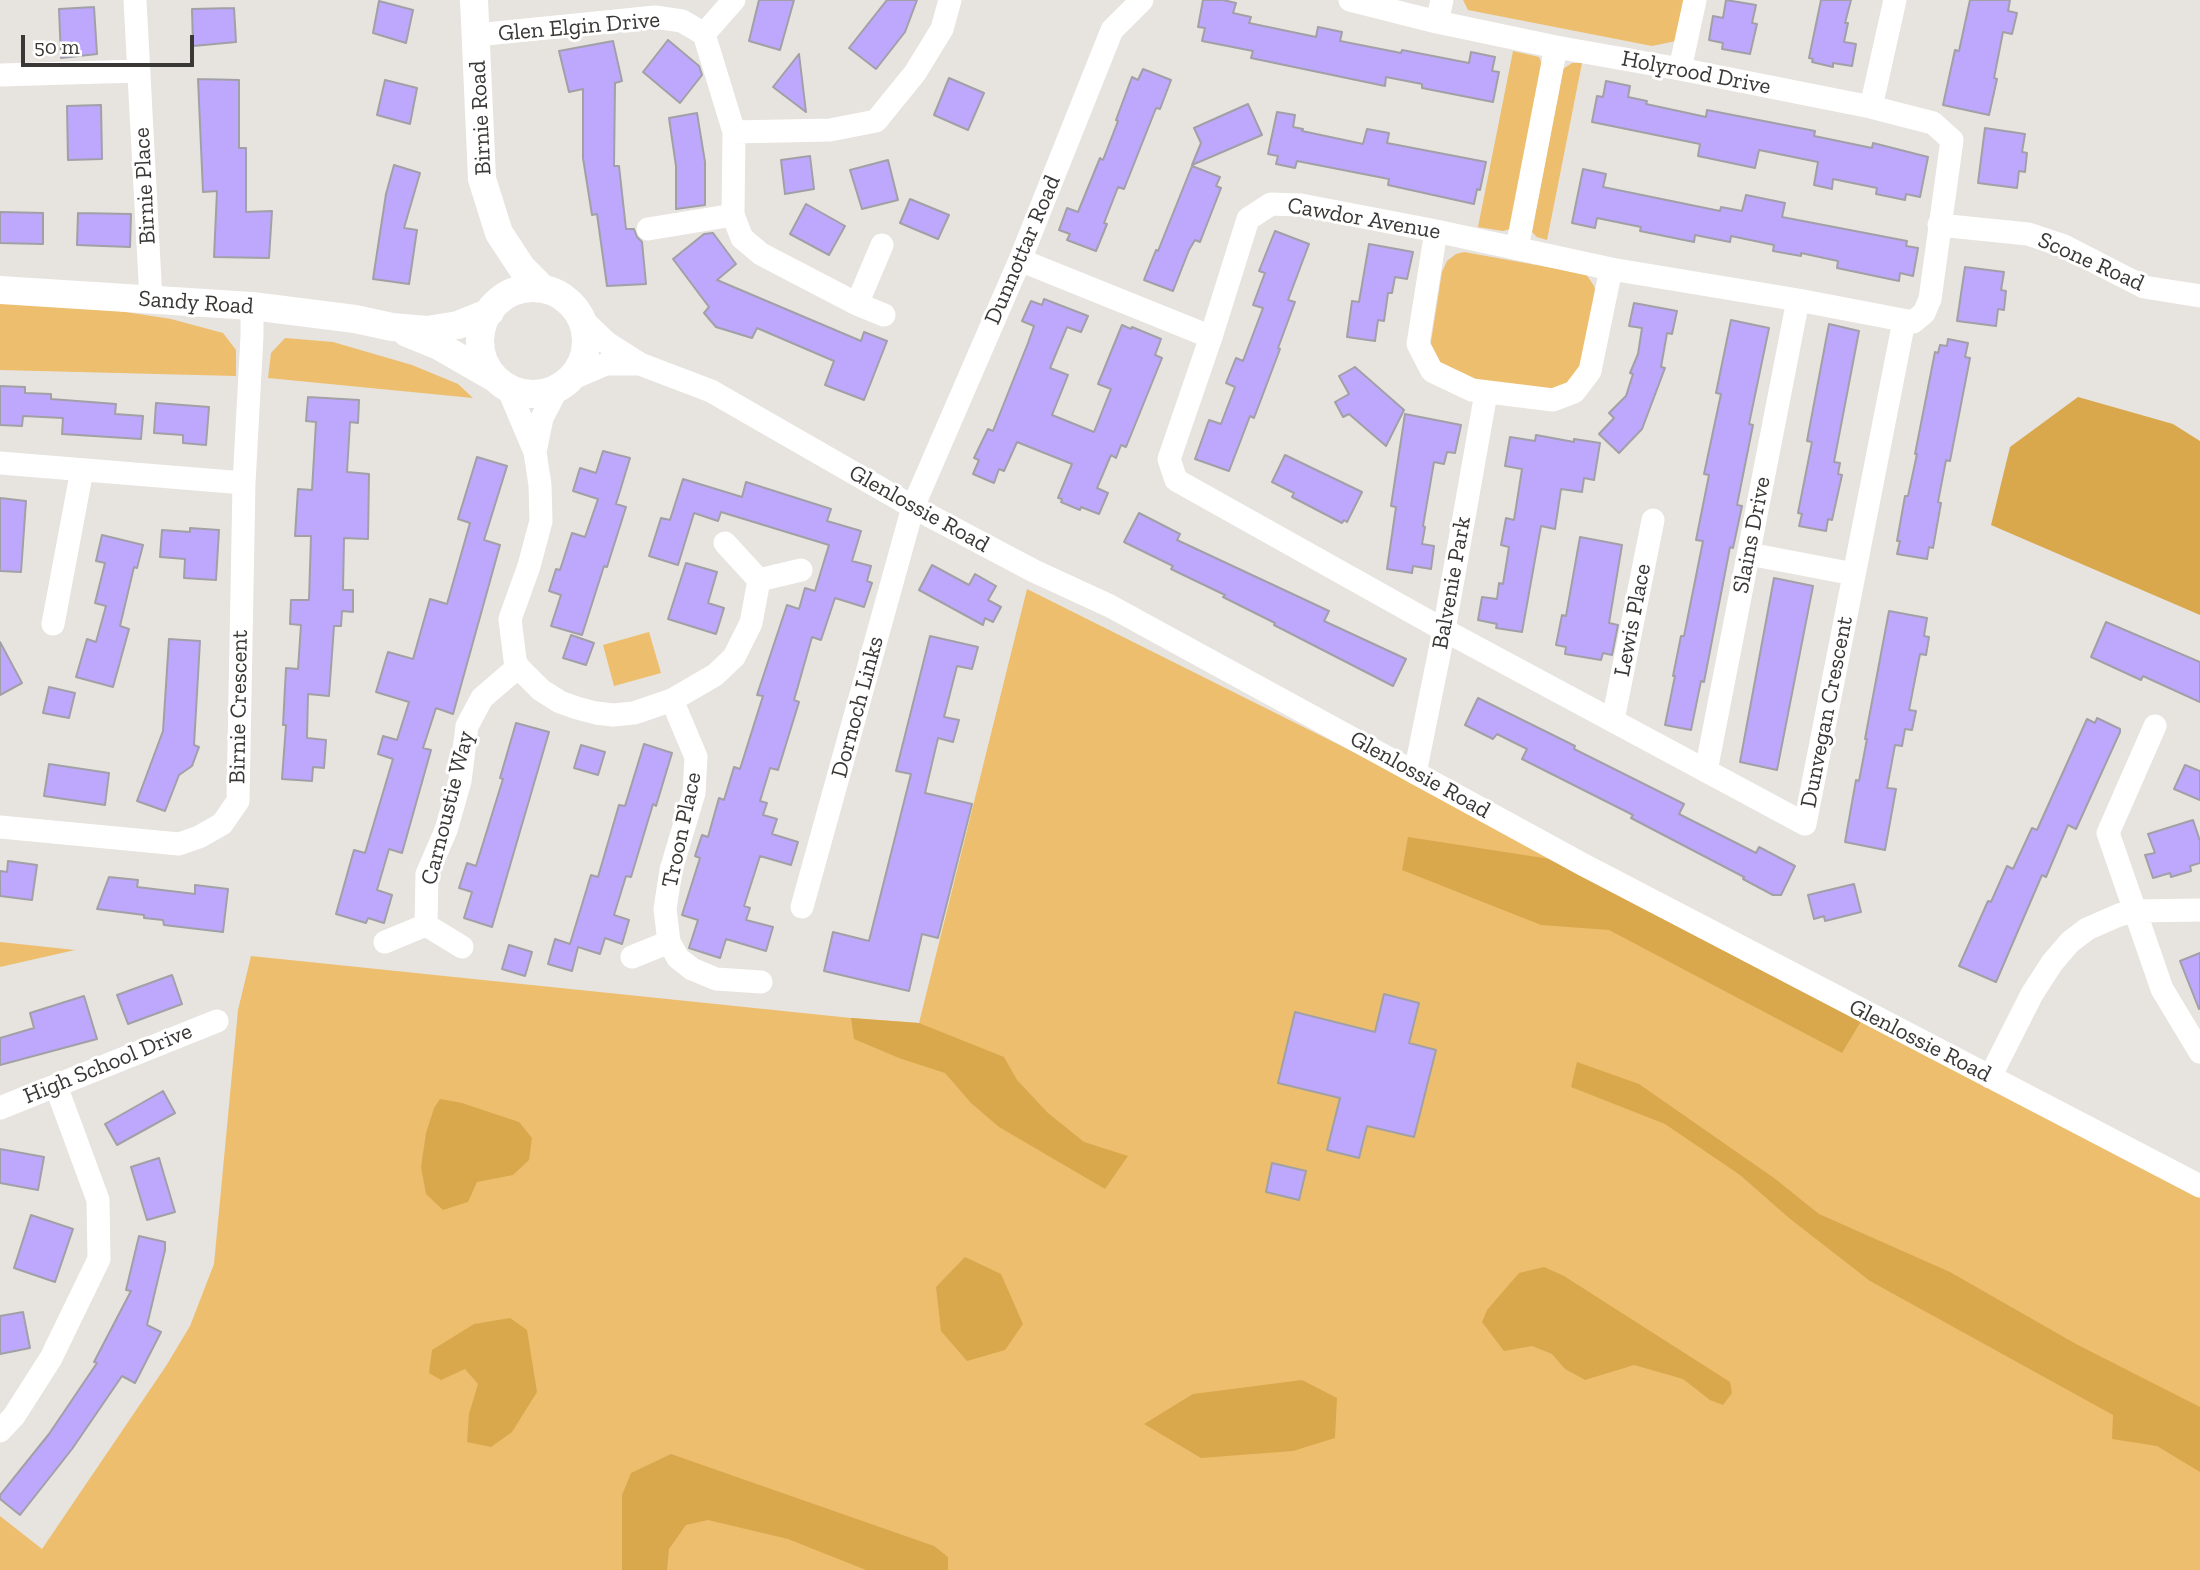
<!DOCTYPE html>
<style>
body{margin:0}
#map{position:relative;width:2200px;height:1570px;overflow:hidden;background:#e7e3de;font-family:"Zilla Slab",serif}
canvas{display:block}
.scale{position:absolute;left:21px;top:35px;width:173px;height:32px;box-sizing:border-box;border:4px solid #3a3836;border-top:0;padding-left:9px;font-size:21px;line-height:24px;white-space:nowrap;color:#3a3836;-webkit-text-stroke:5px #fff;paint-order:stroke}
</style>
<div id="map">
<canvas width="2200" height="1570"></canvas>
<div class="scale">50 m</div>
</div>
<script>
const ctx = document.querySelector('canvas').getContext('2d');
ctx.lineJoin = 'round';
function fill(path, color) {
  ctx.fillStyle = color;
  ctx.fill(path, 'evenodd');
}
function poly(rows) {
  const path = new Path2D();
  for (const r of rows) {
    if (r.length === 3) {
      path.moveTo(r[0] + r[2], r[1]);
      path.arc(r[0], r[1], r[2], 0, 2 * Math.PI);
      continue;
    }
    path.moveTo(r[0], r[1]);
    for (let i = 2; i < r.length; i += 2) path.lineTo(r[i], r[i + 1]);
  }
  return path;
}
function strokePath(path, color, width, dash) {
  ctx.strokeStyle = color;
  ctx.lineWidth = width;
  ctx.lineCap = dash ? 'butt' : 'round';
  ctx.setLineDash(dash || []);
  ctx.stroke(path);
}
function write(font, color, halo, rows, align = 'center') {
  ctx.font = font + ' "Zilla Slab",serif';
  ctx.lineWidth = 6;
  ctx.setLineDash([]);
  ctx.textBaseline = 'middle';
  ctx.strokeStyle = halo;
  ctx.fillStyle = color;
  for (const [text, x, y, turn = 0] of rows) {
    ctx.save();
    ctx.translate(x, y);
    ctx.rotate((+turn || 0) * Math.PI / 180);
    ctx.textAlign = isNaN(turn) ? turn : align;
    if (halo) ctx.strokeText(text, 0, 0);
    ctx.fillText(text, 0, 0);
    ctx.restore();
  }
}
fill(poly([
 [1463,0,1685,0,1676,41,1652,46,1468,10],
 [1513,51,1539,57,1544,70,1510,229,1503,231,1478,227],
 [1572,63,1582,63,1547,240,1537,237,1532,232,1563,69],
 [1464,252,1586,274,1594,286,1596,294,1580,367,1576,379,1557,392,1485,384,1439,364,1430,348,1442,272,1447,261,1456,254],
 [0,302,119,311,171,319,223,333,236,350,236,376,0,370],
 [285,338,333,342,412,365,458,384,473,398,268,378,271,353],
 [1027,589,1702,926,2200,1186,2200,1570,0,1570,0,1516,42,1549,166,1366,190,1326,214,1264,238,1010,251,956,851,1018,919,1023],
 [649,632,661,673,614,686,603,645],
 [0,942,75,950,0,967]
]), '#edbe6e');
fill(poly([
 [2078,397,2173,424,2200,441,2200,615,1991,525,2010,447],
 [1408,837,1582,864,1866,1013,1842,1053,1609,930,1541,925,1402,870],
 [851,1018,919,1023,1004,1057,1017,1080,1048,1113,1084,1142,1128,1156,1105,1189,999,1127,971,1103,945,1073,899,1058,854,1039],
 [1577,1062,1639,1084,1774,1178,1819,1214,1950,1272,2076,1344,2200,1407,2200,1472,2157,1446,2112,1439,2113,1415,1870,1281,1789,1218,1740,1175,1665,1124,1571,1087],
 [440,1099,462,1103,519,1122,532,1138,529,1160,513,1175,477,1182,468,1202,443,1210,426,1194,421,1167,426,1133,434,1108],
 [965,1257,1001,1274,1023,1324,1005,1350,967,1361,941,1331,936,1287],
 [1544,1267,1564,1276,1730,1382,1732,1393,1723,1405,1710,1400,1683,1379,1634,1365,1585,1380,1565,1369,1552,1354,1532,1346,1504,1351,1482,1322,1487,1310,1519,1273],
 [510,1318,527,1330,537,1392,512,1432,491,1447,467,1442,469,1414,478,1384,465,1369,441,1380,429,1373,432,1350,474,1324],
 [1302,1380,1337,1398,1335,1438,1293,1451,1201,1458,1144,1424,1193,1394],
 [671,1454,934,1546,948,1557,948,1570,866,1570,788,1539,708,1520,686,1525,669,1549,667,1570,622,1570,622,1495,631,1473]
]), '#d9a84d');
const building = poly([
 [759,0,794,0,780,50,749,41,759,0],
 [887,0,917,0,905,32,876,69,849,48,887,0],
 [1203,0,1223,0,1236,3,1233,13,1251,17,1249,23,1316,37,1318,27,1342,32,1340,41,1401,53,1402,50,1469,63,1471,52,1495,57,1492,71,1499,72,1493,102,1422,88,1422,84,1386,77,1385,86,1251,58,1253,51,1202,41,1205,28,1198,27,1203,0],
 [1726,0,1756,5,1752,23,1757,24,1750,54,1722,49,1723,43,1709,40,1713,16,1723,18,1726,0],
 [1821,0,1851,0,1845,23,1848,23,1844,42,1856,44,1852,66,1833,63,1833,67,1812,62,1813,59,1809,58,1821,0],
 [1970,0,2010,0,2008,11,2017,13,2012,34,2003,32,1994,78,1997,79,1989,115,1943,105,1955,50,1959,51,1970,0],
 [379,1,413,10,406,43,373,33,379,1],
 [94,7,97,54,61,58,59,9,94,7],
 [234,8,236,42,193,46,192,9,234,8],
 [668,40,699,66,702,75,680,103,643,72,668,40],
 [613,41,622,81,615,83,614,166,619,166,626,229,634,229,637,237,642,242,646,284,607,286,597,214,592,215,583,158,583,89,569,92,559,51,613,41],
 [799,54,806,112,773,87,799,54],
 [1143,69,1171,80,1160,109,1156,108,1124,189,1118,187,1104,223,1107,224,1096,251,1067,240,1070,234,1059,230,1067,208,1078,212,1100,158,1103,160,1118,121,1116,120,1132,77,1138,80,1143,69],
 [949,78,984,93,968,130,934,115,949,78],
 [198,79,239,80,239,148,246,148,246,212,272,211,269,258,214,257,217,191,203,192,198,79],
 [385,80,417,88,410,124,377,115,385,80],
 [1606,81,1630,86,1628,97,1647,101,1646,104,1706,117,1707,110,1815,131,1814,136,1872,148,1873,143,1928,157,1920,197,1906,194,1905,200,1876,194,1877,188,1833,179,1832,189,1814,185,1818,162,1759,150,1755,168,1698,156,1700,144,1592,122,1597,96,1603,97,1606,81],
 [1248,104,1262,135,1192,165,1201,143,1194,128,1248,104],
 [101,105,102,159,68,160,67,106,101,105],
 [1277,112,1295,115,1293,127,1303,129,1302,131,1363,144,1367,129,1389,133,1387,143,1486,162,1480,190,1477,189,1474,204,1388,185,1389,179,1297,161,1295,168,1276,164,1278,156,1268,154,1277,112],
 [697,113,705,162,705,205,676,209,676,166,669,118,697,113],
 [1985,128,2025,134,2022,152,2027,153,2025,172,2019,171,2017,188,1978,183,1985,128],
 [810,156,814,189,785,194,781,160,810,156],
 [888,160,898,200,862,209,850,170,888,160],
 [394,165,420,173,404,228,417,230,409,284,373,279,386,194,394,165],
 [1192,166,1220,177,1216,186,1221,188,1200,242,1195,240,1189,250,1173,291,1144,280,1156,250,1158,251,1192,166],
 [1583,169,1606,174,1603,187,1720,211,1721,207,1742,211,1746,195,1785,203,1782,217,1907,241,1906,246,1918,248,1913,276,1900,273,1899,281,1837,268,1838,261,1801,253,1801,256,1773,251,1774,245,1731,236,1730,242,1695,235,1694,242,1640,231,1641,227,1597,218,1595,228,1572,223,1583,169],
 [910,199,949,215,938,239,900,223,910,199],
 [806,204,845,226,829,255,790,234,806,204],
 [0,212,43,213,43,244,0,243,0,212],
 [78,213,131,214,130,247,77,245,78,213],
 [1275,231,1309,244,1288,300,1295,302,1278,348,1280,349,1254,418,1250,416,1229,471,1195,459,1209,420,1221,424,1235,387,1226,383,1236,358,1243,361,1263,308,1253,305,1265,273,1259,271,1275,231],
 [713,233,736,264,717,280,861,341,864,332,887,341,864,400,825,385,834,361,757,328,752,338,716,327,704,313,709,307,673,259,704,234,713,233],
 [1369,244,1413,252,1407,279,1395,277,1392,293,1388,293,1384,321,1378,320,1375,341,1347,337,1352,301,1359,302,1369,244],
 [1965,267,2004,272,2001,290,2006,291,2004,310,1998,309,1996,326,1957,321,1965,267],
 [1044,299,1088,316,1081,332,1067,327,1050,368,1068,375,1052,415,1094,432,1111,389,1098,384,1122,325,1131,329,1132,327,1161,339,1155,355,1162,358,1126,447,1121,445,1116,458,1111,455,1097,488,1108,493,1099,514,1081,507,1080,510,1061,502,1062,499,1058,498,1072,464,1017,442,1004,471,999,469,994,483,973,474,979,460,974,458,988,429,993,431,1028,343,1034,326,1022,321,1031,301,1042,305,1044,299],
 [1634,303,1677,311,1672,334,1667,333,1661,367,1665,368,1642,429,1619,453,1599,434,1614,418,1609,413,1626,396,1633,374,1630,373,1638,354,1642,328,1629,326,1634,303],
 [1731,320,1769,328,1749,424,1753,425,1737,505,1742,506,1733,548,1730,547,1704,682,1701,681,1691,730,1665,725,1675,676,1673,676,1681,636,1684,636,1703,541,1696,540,1709,475,1704,474,1721,394,1716,393,1731,320],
 [1829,324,1859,331,1834,462,1840,463,1838,474,1842,475,1832,520,1828,519,1826,531,1799,526,1802,514,1798,513,1812,442,1807,441,1829,324],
 [1948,339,1968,343,1965,357,1970,358,1950,461,1946,460,1938,502,1941,503,1933,548,1929,547,1927,559,1897,554,1900,541,1897,541,1905,496,1908,496,1917,454,1915,454,1935,352,1938,353,1940,345,1947,346,1948,339],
 [1355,367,1404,410,1386,446,1349,414,1343,417,1335,402,1349,394,1339,376,1355,367],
 [0,386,25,387,25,393,51,394,51,399,116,404,115,414,143,416,141,439,62,434,63,418,23,416,22,426,0,425,0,386],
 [308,397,359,400,358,423,350,422,347,472,369,474,368,539,344,538,343,590,353,590,353,612,342,611,341,626,334,626,329,696,308,694,307,738,326,740,324,768,313,767,312,781,282,779,286,725,283,725,286,668,298,669,301,625,290,624,291,600,309,600,311,536,295,536,298,489,312,490,316,422,306,421,308,397],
 [156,403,209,407,206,445,183,443,183,435,154,433,156,403],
 [1405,414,1461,425,1455,453,1447,452,1444,464,1434,462,1423,526,1425,527,1422,544,1434,546,1431,569,1413,566,1412,573,1387,569,1396,507,1391,506,1405,414],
 [1536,435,1574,442,1574,439,1600,443,1594,480,1584,478,1582,492,1561,489,1555,529,1541,526,1522,632,1496,628,1497,624,1478,620,1482,597,1497,599,1499,583,1503,584,1509,547,1501,545,1506,518,1514,520,1522,469,1505,466,1510,437,1535,441,1536,435],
 [603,451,630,458,616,504,626,507,607,567,604,566,582,635,551,626,561,595,549,591,556,569,560,570,572,533,585,537,598,499,573,491,580,468,596,473,603,451],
 [1285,455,1362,492,1347,522,1344,520,1342,523,1292,497,1294,493,1272,482,1285,455],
 [477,457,507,466,484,540,500,545,453,714,436,708,423,748,431,750,402,853,389,849,377,890,392,895,384,923,368,918,366,923,336,914,354,850,365,853,393,759,378,754,383,736,397,740,409,702,376,692,388,652,413,659,430,599,447,604,470,523,458,519,477,457],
 [683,479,742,497,746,482,831,509,827,521,861,531,852,561,871,566,867,581,872,583,864,607,835,598,821,640,812,637,794,700,799,702,778,770,770,768,760,801,767,803,763,815,777,819,772,834,798,842,791,865,760,856,744,906,750,908,746,920,773,927,766,951,726,939,720,958,689,948,698,920,682,915,700,858,695,856,702,835,708,837,719,798,724,800,734,767,740,769,763,696,757,695,787,605,799,609,805,588,815,591,829,545,721,512,718,521,694,513,678,565,649,556,661,518,670,520,683,479],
 [0,498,26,501,21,572,0,571,0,498],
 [1139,513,1180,534,1177,540,1329,611,1324,621,1406,659,1393,686,1274,625,1275,623,1223,597,1225,595,1171,569,1173,566,1124,542,1139,513],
 [190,528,219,530,216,580,184,578,185,559,160,557,162,530,190,532,190,528],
 [102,535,143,545,137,568,134,567,120,626,129,629,113,687,76,677,87,639,96,642,106,606,95,603,105,563,96,561,102,535],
 [1580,537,1622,545,1609,623,1618,625,1612,655,1603,653,1601,660,1565,654,1566,647,1556,645,1562,615,1566,616,1580,537],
 [686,563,717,572,708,603,724,608,716,634,668,619,686,563],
 [932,565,969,585,975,574,996,586,988,600,1001,607,993,622,985,618,983,625,919,590,932,565],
 [1774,578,1813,586,1777,770,1740,762,1774,578],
 [1889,611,1927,618,1924,636,1929,637,1926,655,1920,654,1909,710,1916,711,1912,730,1905,729,1902,746,1895,745,1887,788,1896,789,1885,850,1845,842,1856,780,1859,781,1867,739,1865,739,1889,611],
 [2106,622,2200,662,2200,702,2143,676,2141,680,2091,657,2106,622],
 [571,635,594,643,586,665,563,658,571,635],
 [930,636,978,647,972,669,957,666,944,717,959,720,953,742,938,738,925,793,972,804,938,938,922,934,909,991,824,971,833,932,869,941,911,774,896,771,930,636],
 [169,639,200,641,194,745,199,747,192,766,179,775,165,811,137,801,163,731,169,639],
 [0,642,22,683,0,695,0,642],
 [49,687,75,693,69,718,43,713,49,687],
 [1478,698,1575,746,1574,749,1684,804,1679,814,1756,853,1759,847,1795,866,1781,895,1773,895,1743,879,1744,877,1631,818,1633,815,1522,759,1527,749,1497,734,1493,739,1465,725,1478,698],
 [2097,718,2120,729,2120,732,2076,829,2068,825,2046,877,2042,875,1996,982,1959,966,1988,901,1991,902,2007,866,2013,869,2032,828,2037,830,2087,719,2095,723,2097,718],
 [516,723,549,732,492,927,464,918,472,892,459,888,467,863,476,866,503,779,500,778,516,723],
 [644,744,672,753,656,806,653,804,631,877,626,876,614,915,629,920,622,944,605,938,600,954,578,947,572,971,548,964,555,939,570,944,591,875,598,877,619,805,625,806,644,744],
 [581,745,605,752,598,775,574,768,581,745],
 [49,764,109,773,105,805,44,796,49,764],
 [2185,765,2200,771,2200,800,2174,789,2185,765],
 [2193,820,2200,841,2200,863,2190,866,2191,871,2171,877,2170,873,2153,878,2145,855,2155,853,2148,834,2193,820],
 [8,861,37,865,32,900,0,896,0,871,7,872,8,861],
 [109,877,138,880,137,887,195,894,195,885,228,889,223,932,164,925,163,920,144,918,144,915,97,909,109,877],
 [1854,884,1861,912,1825,921,1824,916,1814,919,1808,895,1854,884],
 [509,945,532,952,525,976,502,969,509,945],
 [2200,953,2200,1008,2199,1009,2180,961,2200,953],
 [172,975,182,1004,128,1024,117,995,172,975],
 [1384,994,1419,1003,1409,1043,1436,1050,1414,1137,1367,1126,1359,1158,1327,1150,1340,1098,1278,1083,1295,1012,1375,1032,1384,994],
 [84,996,97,1039,0,1065,0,1038,34,1028,30,1013,84,996],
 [163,1091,175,1113,117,1145,105,1124,163,1091],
 [0,1149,44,1157,38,1190,0,1183,0,1149],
 [159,1158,175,1212,147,1220,131,1167,159,1158],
 [1272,1163,1306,1171,1299,1200,1266,1192,1272,1163],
 [31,1215,73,1229,55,1282,14,1268,31,1215],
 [139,1236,165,1242,165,1250,147,1325,161,1332,135,1383,122,1376,72,1449,20,1515,0,1499,0,1495,49,1434,97,1363,94,1362,131,1291,126,1290,139,1236],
 [23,1312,30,1348,0,1354,0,1316,23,1312]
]);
fill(building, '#bda8fe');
strokePath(building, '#a1a0a6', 2);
strokePath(poly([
 [135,0,151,300],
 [1350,0,1437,22,1556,47,1680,69,1871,107,1933,123,1952,140,1930,299,1924,313,1913,322,1798,300,1611,269,1436,231,1301,205,1271,204,1248,219,1211,337,1169,459,1176,480,1444,630,1805,824,1904,321],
 [1437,22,1442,0],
 [704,34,734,0],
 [476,35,655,17,682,21,704,34,734,132,733,215,742,238,761,254,857,304,884,315],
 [1680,69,1695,0],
 [0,75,139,71],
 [1871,107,1895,0],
 [734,132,830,130,876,121,915,73,942,29,950,0],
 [1939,225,2028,234,2064,246,2144,287,2200,296],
 [648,229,733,215],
 [1436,231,1418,344,1432,371,1472,390,1553,400,1574,392,1590,371,1611,269],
 [1517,248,1556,47],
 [1020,260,1211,337],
 [857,304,882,245],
 [582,319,607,343,640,364,711,391,913,507,1034,571,1110,606,1582,864,2200,1186],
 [571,379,606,364,640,364],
 [508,388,535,452,540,485,541,521,529,566,510,619,515,660,518,667,541,690,560,702,577,708,596,713,613,715,634,713,672,700,715,675,734,657,751,623,759,580,725,543],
 [535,452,542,418,557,389],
 [0,463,244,483],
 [1749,554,1854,574],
 [759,580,801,570],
 [53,624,82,470],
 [672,700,696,757,694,793,671,870,665,909,669,942,678,958,692,969,716,979,761,982],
 [1613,720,1653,520],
 [2155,726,2108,833,2162,989,2200,1052],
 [1706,771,1798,300],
 [1415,773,1444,630,1486,393],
 [0,827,179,844,199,837,222,824,238,801,244,483,252,336,252,306],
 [802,907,913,507,1020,260,1112,30,1142,0],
 [426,925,462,947],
 [385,942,426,925,427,874,446,830,460,781,467,726,482,698,518,667],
 [632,957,669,942],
 [1990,1077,2032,994,2052,963,2070,942,2087,929,2119,915,2135,911,2200,910],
 [0,1108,217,1021],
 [0,1431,14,1416,51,1358,99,1259,98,1200,56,1086]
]), '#fff', 23);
strokePath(poly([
 [474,0,482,179,499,233,522,268,543,289],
 [533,341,53],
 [0,290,252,306,355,319,392,327,427,330,458,325,490,312],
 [407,333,439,346,493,377]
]), '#fff', 28);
write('23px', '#3a3836', '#fff', [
 ["Glen Elgin Drive",579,27,-5],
 ["Holyrood Drive",1696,73,11],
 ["Birnie Road",481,118,-93],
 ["Birnie Place",145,186,-93],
 ["Cawdor Avenue",1364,219,10],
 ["Dunnottar Road",1023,250,-67],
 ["Scone Road",2091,262,24],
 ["Sandy Road",196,303,4],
 ["Glenlossie Road",919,509,29],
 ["Slains Drive",1752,535,-79],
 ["Balvenie Park",1452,583,-80],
 ["Lewis Place",1633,620,-79],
 ["Birnie Crescent",239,707,-89],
 ["Dornoch Links",858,707,-75],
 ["Dunvegan Crescent",1827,712,-79],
 ["Glenlossie Road",1420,775,29],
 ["Carnoustie Way",448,808,-76],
 ["Troon Place",682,830,-78],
 ["Glenlossie Road",1920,1041,27],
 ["High School Drive",108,1064,-22]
]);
</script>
